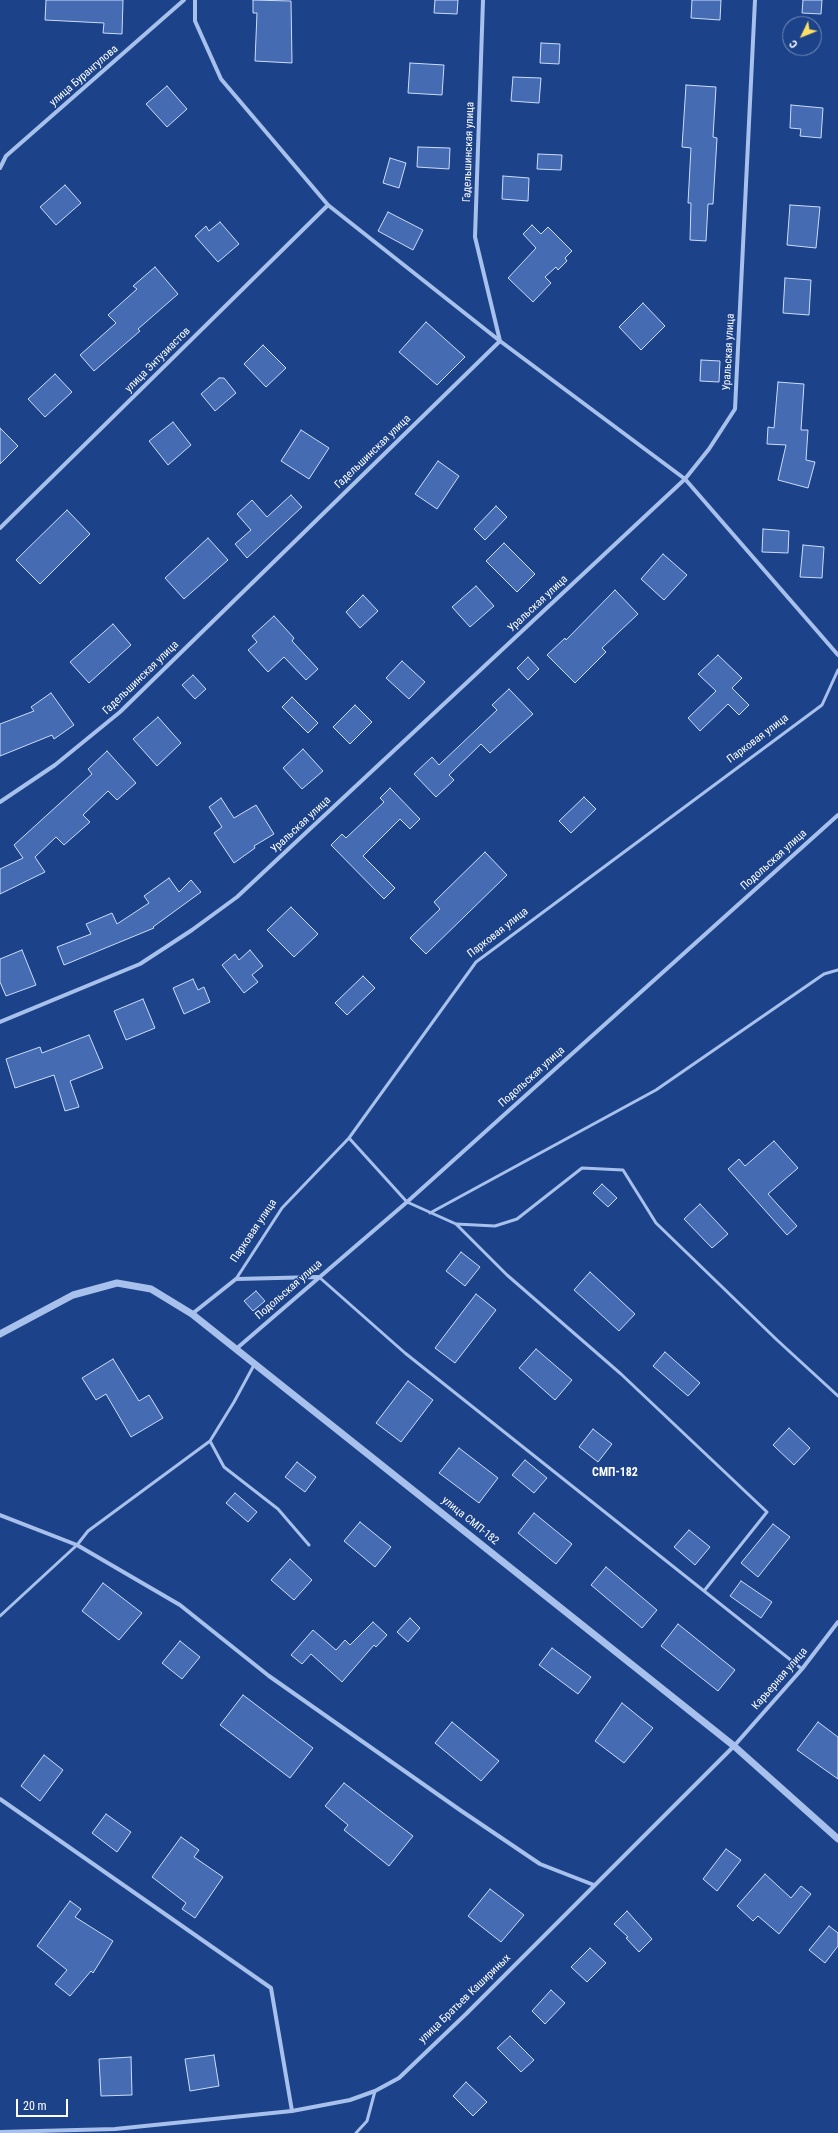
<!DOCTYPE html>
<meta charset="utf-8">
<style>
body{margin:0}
#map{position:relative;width:838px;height:2133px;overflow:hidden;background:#1c4289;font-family:"Roboto Condensed",sans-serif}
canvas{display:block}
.north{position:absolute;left:782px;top:16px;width:40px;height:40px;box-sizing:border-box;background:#1c4289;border:1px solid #778eb8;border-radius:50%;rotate:227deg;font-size:11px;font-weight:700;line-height:16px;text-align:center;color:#fff}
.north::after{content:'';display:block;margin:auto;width:14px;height:18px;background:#fcdf65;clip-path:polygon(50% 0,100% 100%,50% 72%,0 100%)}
.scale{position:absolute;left:16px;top:2099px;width:52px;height:18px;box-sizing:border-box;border:2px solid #fff;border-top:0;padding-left:5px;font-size:12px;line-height:14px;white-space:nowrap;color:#fff;-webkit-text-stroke:3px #1c4289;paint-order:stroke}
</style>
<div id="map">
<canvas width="838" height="2133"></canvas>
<div class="north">С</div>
<div class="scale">20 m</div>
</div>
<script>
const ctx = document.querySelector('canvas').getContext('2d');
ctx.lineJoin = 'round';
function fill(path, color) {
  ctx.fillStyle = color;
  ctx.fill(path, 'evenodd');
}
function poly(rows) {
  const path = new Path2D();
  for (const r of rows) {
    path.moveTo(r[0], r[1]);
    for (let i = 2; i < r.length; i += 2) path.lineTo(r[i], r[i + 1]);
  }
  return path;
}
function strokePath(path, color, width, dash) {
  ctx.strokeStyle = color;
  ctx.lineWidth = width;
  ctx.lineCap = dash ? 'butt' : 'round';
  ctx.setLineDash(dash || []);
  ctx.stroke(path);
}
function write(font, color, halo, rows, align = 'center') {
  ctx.font = font + ' "Roboto Condensed",sans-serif';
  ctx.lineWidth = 3;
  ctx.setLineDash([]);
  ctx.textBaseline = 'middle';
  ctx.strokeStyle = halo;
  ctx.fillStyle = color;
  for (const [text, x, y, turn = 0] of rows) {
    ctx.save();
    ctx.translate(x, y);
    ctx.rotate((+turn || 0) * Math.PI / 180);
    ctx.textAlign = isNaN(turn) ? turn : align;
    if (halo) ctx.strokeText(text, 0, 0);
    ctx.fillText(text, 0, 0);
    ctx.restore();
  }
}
const building = poly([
 [46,0,123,0,122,34,103,33,104,23,45,20,46,0],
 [253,0,291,1,292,63,255,61,257,13,253,13,253,0],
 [435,0,458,0,457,14,434,13,435,0],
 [692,0,721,0,720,20,691,18,692,0],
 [803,0,822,0,821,14,802,13,803,0],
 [541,43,560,44,559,64,540,63,541,43],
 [410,63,444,65,442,95,408,93,410,63],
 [513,77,541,78,539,103,511,101,513,77],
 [686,85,716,87,713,137,717,138,713,204,708,204,706,241,690,240,691,203,688,203,691,148,682,147,686,85],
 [167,86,187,109,167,127,146,104,167,86],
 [791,105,823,108,821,138,800,136,801,129,790,128,791,105],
 [418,147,450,148,449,169,417,167,418,147],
 [538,154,562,155,561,170,537,169,538,154],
 [390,158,406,163,399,188,383,183,390,158],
 [503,176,529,178,528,201,502,199,503,176],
 [65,185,81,203,56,225,40,207,65,185],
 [790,205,820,207,816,248,787,245,790,205],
 [388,212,423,230,413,250,378,231,388,212],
 [220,222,239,244,218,262,195,236,206,226,209,231,220,222],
 [532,225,541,234,548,227,572,251,565,258,567,261,558,270,556,267,545,277,551,283,533,302,508,278,536,248,523,234,532,225],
 [155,267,178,294,138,329,140,331,94,371,80,355,116,323,108,315,137,289,133,286,155,267],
 [785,278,811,280,809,315,783,313,785,278],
 [643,303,665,326,641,350,619,327,643,303],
 [426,322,465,357,437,385,399,352,426,322],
 [263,345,286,368,266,387,244,364,263,345],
 [701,360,720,361,719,382,700,381,701,360],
 [55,374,72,392,45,417,28,399,55,374],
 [219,378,224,378,236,393,215,411,201,394,219,378],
 [778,382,804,384,801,430,808,430,806,460,815,462,808,488,778,480,786,445,767,444,768,427,774,428,778,382],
 [173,422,191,445,168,465,149,441,173,422],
 [0,428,18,446,0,464,0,428],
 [301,430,329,448,309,479,281,461,301,430],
 [438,461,459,476,437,509,415,494,438,461],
 [291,495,302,507,247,558,235,544,251,530,237,514,252,500,267,517,291,495],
 [496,506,507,517,485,540,474,529,496,506],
 [67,510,90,534,40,584,16,560,67,510],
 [763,529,789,531,788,553,762,552,763,529],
 [208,538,228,560,184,599,165,578,208,538],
 [504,543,535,574,517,592,486,561,504,543],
 [803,545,824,547,822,578,800,577,803,545],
 [663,554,687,575,664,600,641,579,663,554],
 [476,586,494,606,470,627,452,607,476,586],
 [615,590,638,614,602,648,606,652,575,683,547,655,565,638,566,640,615,590],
 [363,595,378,611,360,628,346,612,363,595],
 [274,616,294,638,292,641,318,669,306,680,284,657,268,672,248,650,257,642,252,636,274,616],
 [113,624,131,645,89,683,70,662,113,624],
 [718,655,742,678,732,688,749,705,739,715,728,704,700,731,688,718,716,691,698,674,718,655],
 [528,657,539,669,528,680,517,668,528,657],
 [402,661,425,682,409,699,386,678,402,661],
 [193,675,206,689,195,699,182,685,193,675],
 [509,689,533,714,490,753,481,744,449,775,454,780,436,797,414,774,432,757,439,765,497,710,492,705,509,689],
 [51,693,74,725,54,739,52,735,0,756,0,724,34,711,31,707,51,693],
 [292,697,318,723,308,733,282,707,292,697],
 [355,705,372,722,350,744,333,727,355,705],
 [158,717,181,743,157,766,133,739,158,717],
 [303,749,323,771,302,789,283,768,303,749],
 [107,751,136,783,117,800,108,791,83,815,90,822,64,845,56,837,35,857,45,872,0,894,0,869,23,858,14,845,92,774,88,769,107,751],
 [390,788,420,819,410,829,400,819,363,856,395,888,384,899,331,845,342,834,346,838,384,802,380,798,390,788],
 [584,797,596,809,571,833,559,821,584,797],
 [221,798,234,818,256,805,274,834,254,846,255,848,234,863,214,833,222,827,209,807,221,798],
 [485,852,507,875,426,954,410,938,440,909,434,902,485,852],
 [169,878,179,892,191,880,201,892,153,927,154,928,64,965,57,947,91,934,86,924,112,913,117,924,149,903,144,896,169,878],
 [291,907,318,934,294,957,267,930,291,907],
 [22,950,36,985,6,996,0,982,0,959,22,950],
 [250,950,263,966,252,975,258,982,244,993,222,965,235,954,239,960,250,950],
 [363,976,375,988,347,1015,335,1003,363,976],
 [193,979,198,990,204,987,210,1002,184,1014,173,988,193,979],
 [143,999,155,1028,126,1040,114,1011,143,999],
 [89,1035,103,1068,70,1081,79,1107,65,1111,54,1075,15,1088,6,1059,40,1047,42,1053,89,1035],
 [774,1141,798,1168,768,1194,797,1226,787,1235,728,1169,739,1159,745,1166,774,1141],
 [602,1184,617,1198,608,1207,593,1193,602,1184],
 [700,1204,728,1234,712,1248,684,1219,700,1204],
 [461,1252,480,1267,465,1286,446,1271,461,1252],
 [590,1272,635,1314,619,1331,574,1290,590,1272],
 [256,1291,265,1301,253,1311,244,1301,256,1291],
 [476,1294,496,1310,455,1363,435,1348,476,1294],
 [536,1349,572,1380,555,1400,519,1368,536,1349],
 [665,1352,700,1383,688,1396,653,1366,665,1352],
 [113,1359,139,1401,149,1395,163,1418,131,1437,106,1394,96,1400,82,1378,113,1359],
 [408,1381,433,1400,401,1442,376,1423,408,1381],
 [789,1428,810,1448,794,1465,773,1445,789,1428],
 [593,1429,612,1444,598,1462,579,1447,593,1429],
 [459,1448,498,1478,479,1503,439,1473,459,1448],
 [525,1460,547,1478,534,1493,512,1475,525,1460],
 [297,1462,316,1477,305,1492,285,1477,297,1462],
 [235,1493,257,1512,248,1522,226,1503,235,1493],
 [534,1513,572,1544,556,1564,518,1533,534,1513],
 [360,1522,391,1547,375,1567,344,1541,360,1522],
 [773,1524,790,1537,758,1577,741,1563,773,1524],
 [689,1530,710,1547,695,1565,674,1547,689,1530],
 [290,1559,312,1580,294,1600,271,1580,290,1559],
 [606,1567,657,1610,642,1628,591,1585,606,1567],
 [741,1581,772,1602,761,1618,730,1596,741,1581],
 [103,1583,142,1613,119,1640,82,1611,103,1583],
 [410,1618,420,1628,408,1642,397,1632,410,1618],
 [373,1622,387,1635,376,1647,374,1645,342,1682,311,1654,302,1664,291,1655,313,1630,336,1650,345,1640,350,1645,373,1622],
 [678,1624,735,1670,718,1691,661,1646,678,1624],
 [180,1641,200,1657,182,1679,162,1663,180,1641],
 [552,1648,591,1677,578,1694,539,1665,552,1648],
 [243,1695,313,1748,290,1778,220,1725,243,1695],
 [622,1703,653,1728,624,1763,595,1741,622,1703],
 [452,1722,499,1761,481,1781,435,1743,452,1722],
 [818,1722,838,1737,838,1779,797,1750,818,1722],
 [44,1755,63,1770,40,1801,21,1786,44,1755],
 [344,1783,413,1836,389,1866,344,1830,348,1825,325,1806,344,1783],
 [106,1814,131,1832,117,1852,92,1833,106,1814],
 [181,1837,199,1850,194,1857,223,1877,195,1918,182,1909,186,1903,152,1877,181,1837],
 [726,1849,741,1860,717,1891,703,1879,726,1849],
 [765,1874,791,1898,801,1886,811,1894,779,1934,758,1916,753,1921,737,1906,765,1874],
 [490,1889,524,1915,501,1942,468,1916,490,1889],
 [70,1901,81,1909,75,1917,113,1941,93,1973,91,1971,70,1996,55,1984,67,1970,37,1946,70,1901],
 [627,1911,652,1939,639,1952,626,1938,628,1937,614,1924,627,1911],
 [829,1926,838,1933,838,1946,825,1963,809,1950,829,1926],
 [590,1948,606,1963,587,1982,571,1967,590,1948],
 [551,1990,565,2003,545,2024,532,2011,551,1990],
 [510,2036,534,2060,521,2072,497,2048,510,2036],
 [214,2055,219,2086,190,2091,185,2059,214,2055],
 [131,2057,132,2095,101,2096,99,2059,131,2057],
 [466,2082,487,2102,473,2116,453,2096,466,2082]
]);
fill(building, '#456bb2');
strokePath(building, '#ccdcf9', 1);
strokePath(poly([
 [349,1138,407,1202,456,1224,495,1226,517,1219,582,1168,623,1170,656,1223,777,1340,838,1396],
 [430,1213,656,1090,824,974,838,970],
 [456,1224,507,1275,621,1374,767,1512,704,1591],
 [319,1277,405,1353,802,1669],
 [236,1279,282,1208,349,1138,476,962,822,705,838,670],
 [210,1441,224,1467,278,1509,309,1545],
 [0,1616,77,1545,88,1531,210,1441,234,1402,254,1365],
 [356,2133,367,2121,375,2091]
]), '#a7c0ec', 3);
strokePath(poly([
 [195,0,195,21,221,79,328,205,500,341,685,479,838,655],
 [0,168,6,156,184,0],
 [0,528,328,205],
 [0,802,55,765,120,712,500,341,475,237,483,0],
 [0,1022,140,964,192,930,237,897,685,479,709,449,735,409,755,0],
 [192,1314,236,1279,318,1277],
 [236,1349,407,1202,838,815],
 [0,1515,77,1545,180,1605,269,1676,460,1810,540,1864,594,1885],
 [0,1799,271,1988,292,2111],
 [0,2132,115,2129,292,2111,350,2100,375,2091,399,2078,466,2014,734,1746,802,1669,838,1622]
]), '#a7c0ec', 4);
strokePath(poly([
 [0,1334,73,1295,117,1283,151,1289,192,1314,734,1746,838,1839]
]), '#a7c0ec', 7);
write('11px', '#fff', '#1c4289', [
 ["улица Бурангулова",84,76,-41],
 ["Гадельшинская улица",469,152,-88],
 ["Уральская улица",729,352,-87],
 ["улица Энтузиастов",158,360,-45],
 ["Гадельшинская улица",373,452,-44],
 ["Уральская улица",538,604,-43],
 ["Гадельшинская улица",141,678,-44],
 ["Парковая улица",758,739,-37],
 ["Уральская улица",301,825,-43],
 ["Подольская улица",774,860,-42],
 ["Парковая улица",498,933,-38],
 ["Подольская улица",532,1077,-42],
 ["Парковая улица",254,1231,-56],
 ["Подольская улица",289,1290,-41],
 ["улица СМП-182",470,1521,39],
 ["Карьерная улица",780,1679,-49],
 ["улица Братьев Кашириных",465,1999,-44]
]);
write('bold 12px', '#fff', '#1c4289', [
 ["СМП-182",615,1473]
]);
</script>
